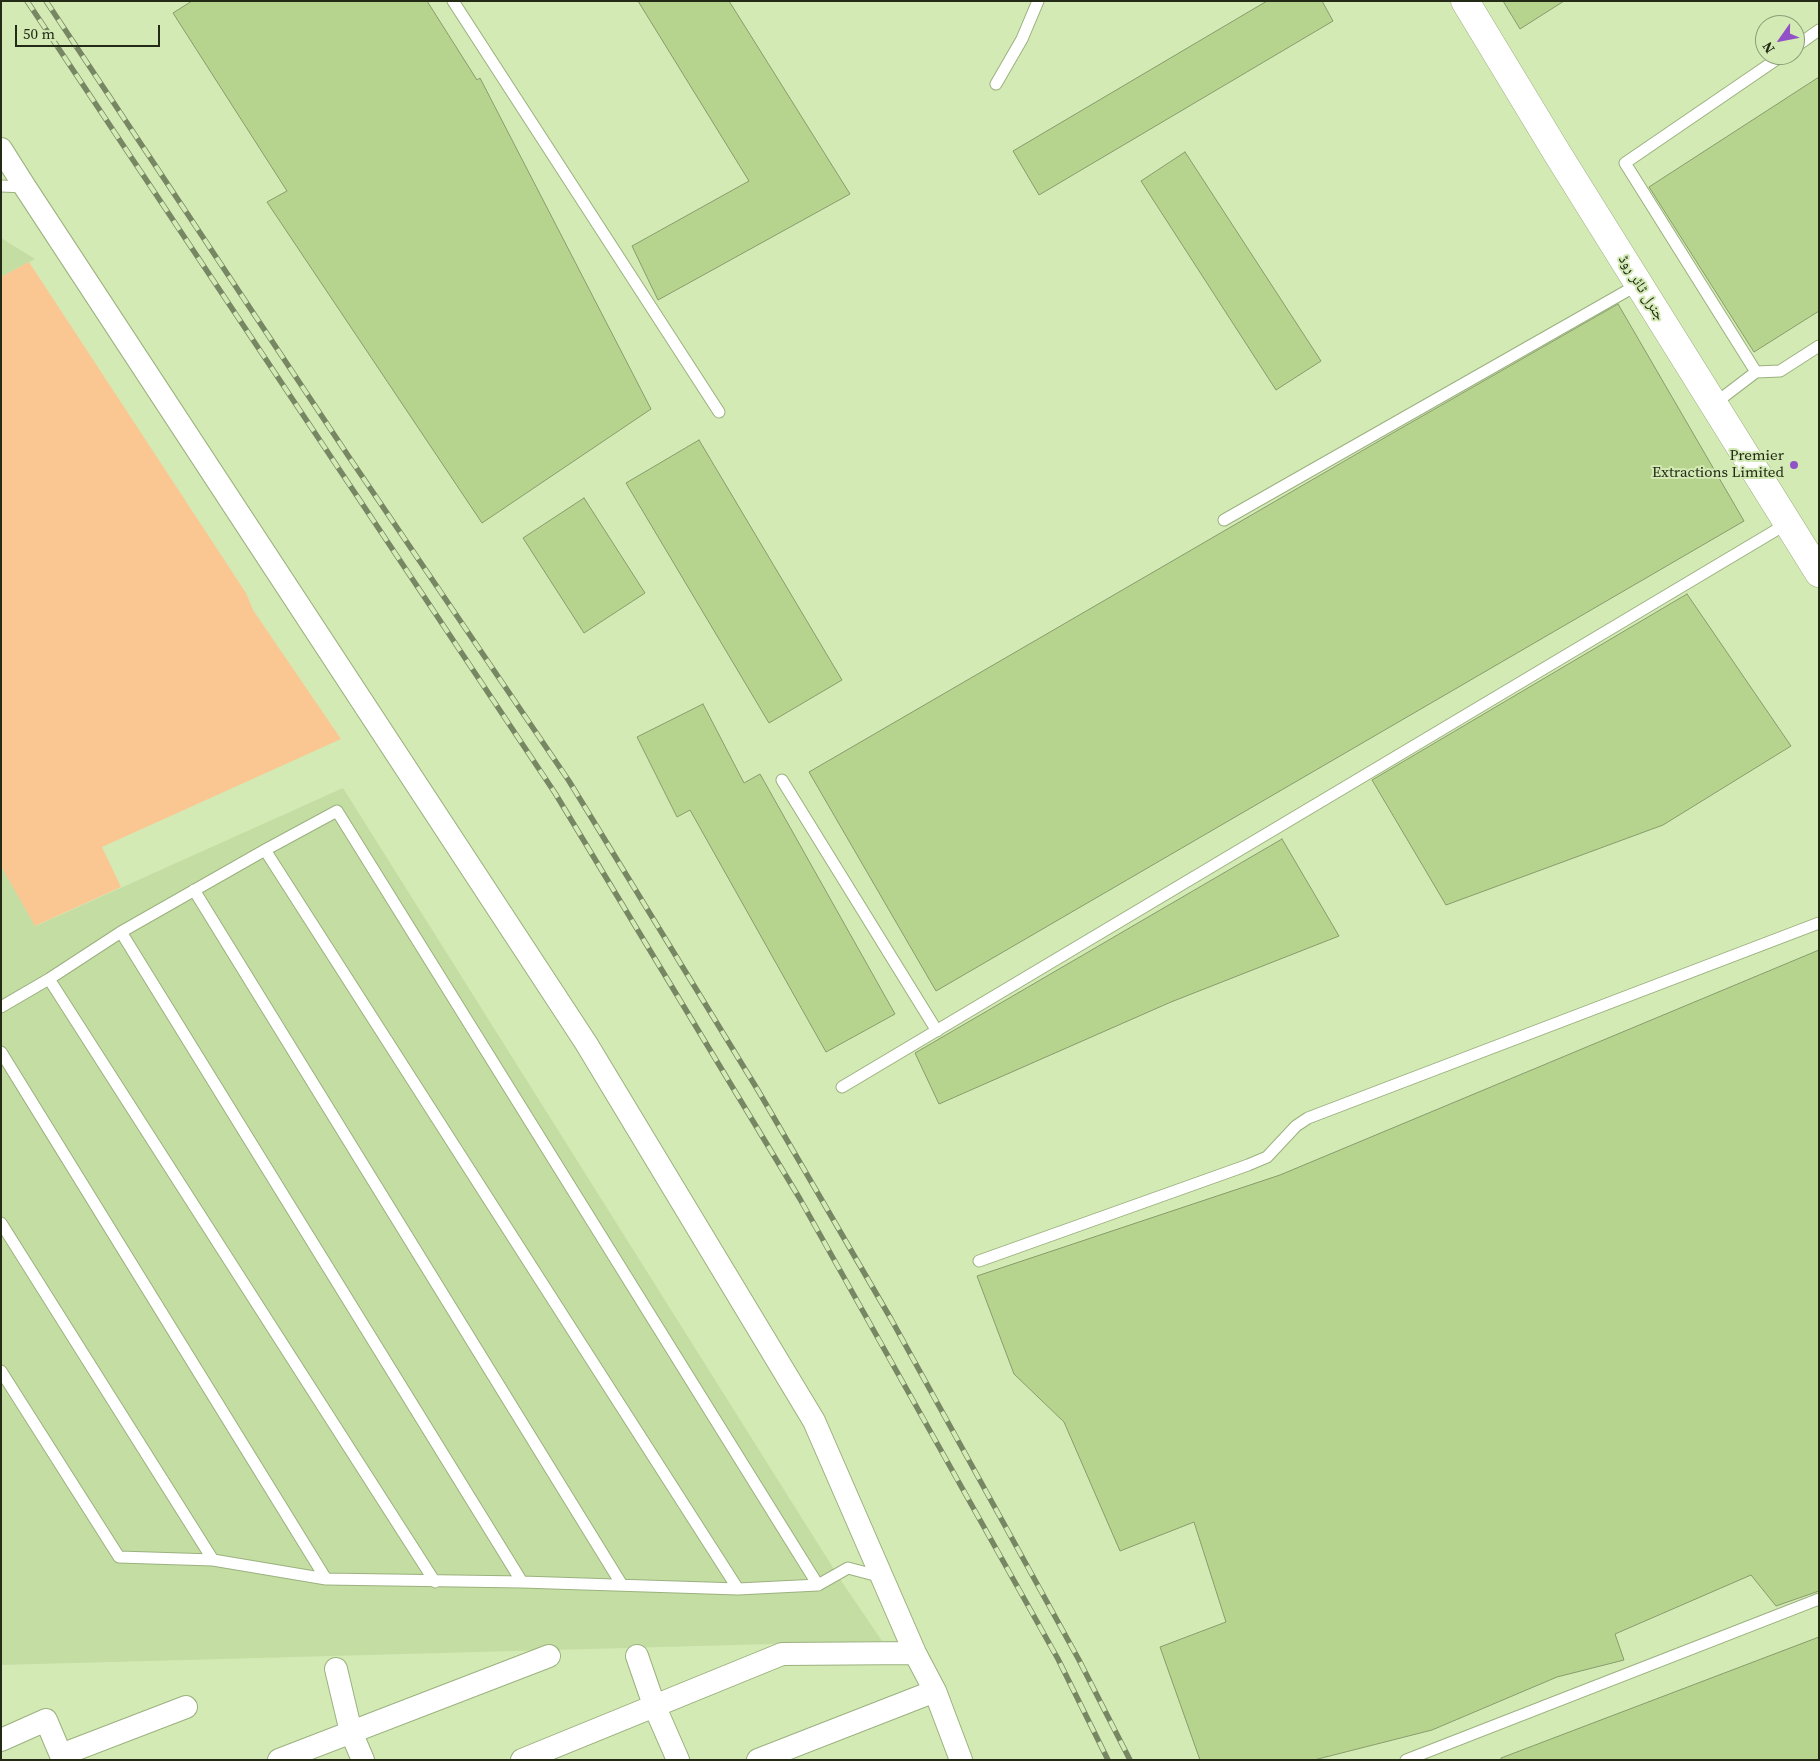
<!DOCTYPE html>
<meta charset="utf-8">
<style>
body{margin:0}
#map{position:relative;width:1820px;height:1761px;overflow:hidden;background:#d3eab5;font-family:"Source Serif 4",serif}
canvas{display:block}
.frame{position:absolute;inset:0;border:2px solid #232b17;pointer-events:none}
.north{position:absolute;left:1755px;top:15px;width:50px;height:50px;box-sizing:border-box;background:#d3eab5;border:1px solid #8d9e76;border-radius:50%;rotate:237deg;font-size:14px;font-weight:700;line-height:20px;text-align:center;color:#232b17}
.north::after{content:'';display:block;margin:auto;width:18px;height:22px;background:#9251c6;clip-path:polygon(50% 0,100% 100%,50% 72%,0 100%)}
.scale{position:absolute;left:15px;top:25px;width:145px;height:22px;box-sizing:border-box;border:2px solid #232b17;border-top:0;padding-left:6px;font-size:15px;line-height:18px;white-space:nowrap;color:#232b17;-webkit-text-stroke:4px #d3eab5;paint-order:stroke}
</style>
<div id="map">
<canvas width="1820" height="1761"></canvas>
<div class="frame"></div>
<div class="north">N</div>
<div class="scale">50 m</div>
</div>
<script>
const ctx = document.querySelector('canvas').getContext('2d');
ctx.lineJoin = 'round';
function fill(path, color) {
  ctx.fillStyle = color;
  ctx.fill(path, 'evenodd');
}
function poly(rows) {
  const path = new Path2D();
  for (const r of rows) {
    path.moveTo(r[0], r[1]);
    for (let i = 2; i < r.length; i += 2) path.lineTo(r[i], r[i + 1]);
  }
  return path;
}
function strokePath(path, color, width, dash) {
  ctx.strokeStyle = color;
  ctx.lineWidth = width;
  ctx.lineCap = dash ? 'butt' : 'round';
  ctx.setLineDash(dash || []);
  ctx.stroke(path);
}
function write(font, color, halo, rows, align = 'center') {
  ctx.font = font + ' "Source Serif 4","Noto Naskh Arabic",serif';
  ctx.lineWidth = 4;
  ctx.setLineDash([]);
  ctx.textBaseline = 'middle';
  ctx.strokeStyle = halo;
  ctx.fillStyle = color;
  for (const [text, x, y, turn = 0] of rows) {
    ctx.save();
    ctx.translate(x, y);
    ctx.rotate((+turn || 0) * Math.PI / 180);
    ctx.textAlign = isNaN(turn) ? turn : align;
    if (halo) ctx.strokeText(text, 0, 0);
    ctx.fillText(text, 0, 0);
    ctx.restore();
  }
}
fill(poly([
 [1,238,35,259,1,277],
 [343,788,842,1582,882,1641,1,1665,1,866,36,926]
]), '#c4dda3');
fill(poly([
 [29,262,246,593,253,610,341,739,102,847,121,887,35,926,1,866,1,277]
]), '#fac793');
const building = poly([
 [192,1,427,1,477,80,480,78,651,409,482,523,267,202,287,191,173,13,192,1],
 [638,1,729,1,850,194,658,300,632,246,749,181,638,1],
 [1267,1,1322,1,1333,21,1039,195,1013,151,1267,1],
 [1503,1,1564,1,1520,29,1503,1],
 [1819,77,1819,311,1754,352,1649,187,1819,77],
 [1185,152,1321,361,1276,390,1141,181,1185,152],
 [1618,304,1744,521,936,991,809,772,1391,434,1618,304],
 [699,440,842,680,769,723,626,483,699,440],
 [584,498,645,593,584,633,523,538,584,498],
 [1687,594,1791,746,1663,825,1446,905,1372,780,1687,594],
 [703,704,744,783,760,774,895,1014,826,1052,690,810,677,817,637,737,703,704],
 [1282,839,1339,936,1171,1002,939,1104,915,1053,1282,839],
 [1819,950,1819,1591,1776,1606,1751,1575,1615,1634,1624,1660,1557,1677,1432,1730,1314,1760,1200,1760,1160,1647,1226,1622,1194,1522,1120,1551,1064,1422,1014,1374,977,1276,1280,1175,1819,950],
 [1819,1637,1819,1760,1501,1760,1501,1758,1819,1637]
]);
fill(building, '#b7d48e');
strokePath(building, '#879c6b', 1);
const lane = poly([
 [453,1,719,412],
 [1795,47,1819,30],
 [996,84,1022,39,1038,1],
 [1,186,25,187],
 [1756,372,1625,163,1783,55],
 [1714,404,1756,372,1780,371,1819,346],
 [1224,520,1639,284],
 [782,780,937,1031],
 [265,850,738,1589],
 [194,890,622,1585],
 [121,932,522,1582],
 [49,979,435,1582],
 [1,1007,49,979,121,932,265,850,337,811,818,1585],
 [1,1052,326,1579],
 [842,1087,1788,523],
 [1,1223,213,1560],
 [979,1261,1248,1165,1267,1157,1296,1126,1308,1118,1819,923],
 [1,1371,119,1557,213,1560,326,1579,522,1582,738,1589,818,1585,848,1568,882,1577],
 [1406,1760,1819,1599]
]);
const street = poly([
 [1,149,25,187,586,1043,814,1421,915,1653,935,1691,961,1760],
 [637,1656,654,1705,678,1760],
 [336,1669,351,1732,363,1760],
 [1,1740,46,1720,63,1760],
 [61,1755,186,1707],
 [279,1760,549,1656],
 [522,1760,782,1654,915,1653],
 [758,1760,935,1691]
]);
const secondary = poly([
 [1465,1,1557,153,1819,573]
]);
strokePath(lane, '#9bb17e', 13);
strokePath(street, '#9bb17e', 24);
strokePath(secondary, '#9bb17e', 29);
strokePath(lane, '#fff', 11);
strokePath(street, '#fff', 22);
strokePath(secondary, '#fff', 28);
const rail = poly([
 [27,1,555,793,800,1199,1058,1659,1108,1760],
 [46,1,349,457,569,781,759,1092,891,1319,1079,1660,1130,1760]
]);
strokePath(rail, '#788763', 5.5);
strokePath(rail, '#d3eab5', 4, [11]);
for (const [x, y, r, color] of [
 [1794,465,5,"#9251c6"]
]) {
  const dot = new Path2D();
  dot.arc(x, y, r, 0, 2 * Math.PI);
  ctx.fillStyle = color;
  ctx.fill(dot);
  strokePath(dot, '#d3eab5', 2);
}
write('15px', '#232b17', '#d3eab5', [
 ["جنرل ٹائر روڈ",1641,288,58]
]);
write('15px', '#232b17', '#d3eab5', [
 ["Premier",1784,456],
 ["Extractions Limited",1784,473]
], 'right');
</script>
